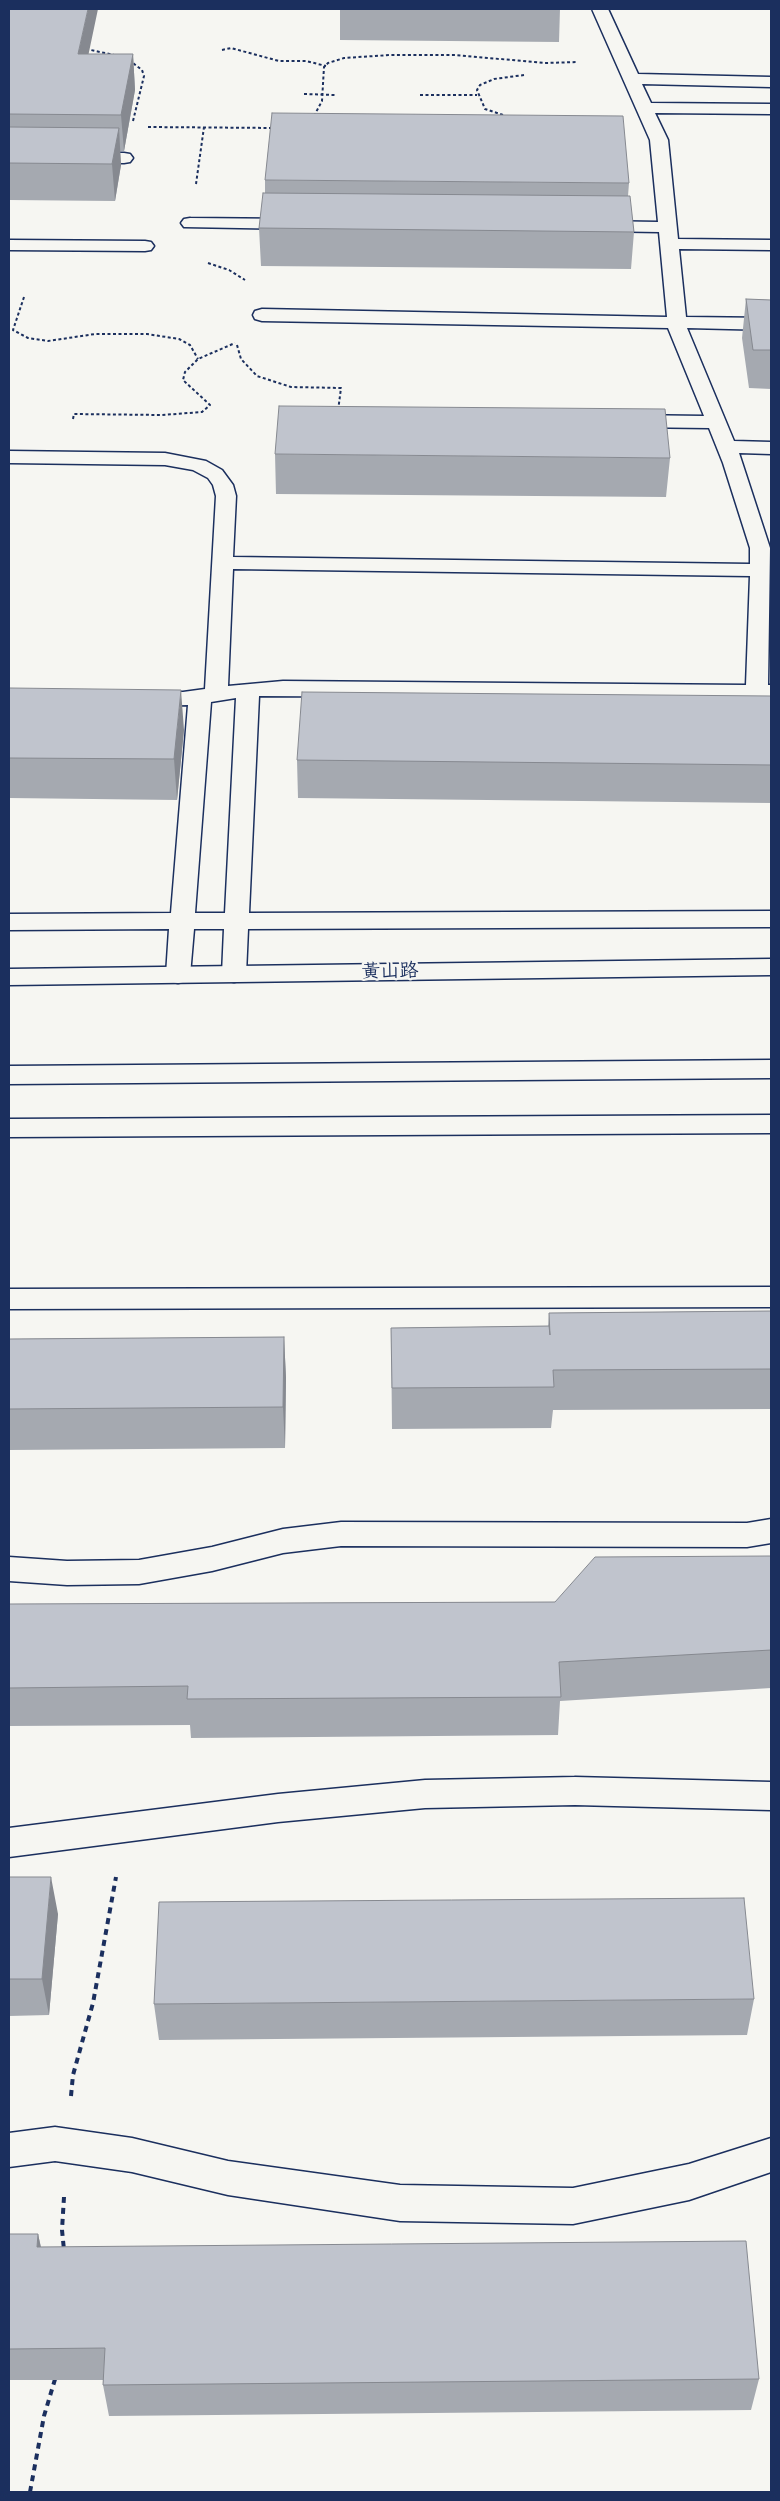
<!DOCTYPE html>
<meta charset="utf-8">
<style>
body{margin:0}
#map{position:relative;width:780px;height:2501px;overflow:hidden;background:#f6f6f2;font-family:Sriracha,sans-serif}
canvas{display:block}
.frame{position:absolute;inset:0;border:10px solid #1b2f5e;pointer-events:none}
</style>
<div id="map">
<canvas width="780" height="2501"></canvas>
<div class="frame"></div>
</div>
<script>
const ctx = document.querySelector('canvas').getContext('2d');
ctx.lineJoin = 'round';
function poly(rows) {
  const path = new Path2D();
  for (const r of rows) {
    path.moveTo(r[0], r[1]);
    for (let i = 2; i < r.length; i += 2) path.lineTo(r[i], r[i + 1]);
  }
  return path;
}
function strokePath(path, color, width, dash) {
  ctx.strokeStyle = color;
  ctx.lineWidth = width;
  ctx.lineCap = dash ? 'butt' : 'round';
  ctx.setLineDash(dash || []);
  ctx.stroke(path);
}
function fill(path, color) {
  ctx.fillStyle = color;
  ctx.fill(path, 'evenodd');
}
function write(font, color, halo, rows, align = 'center') {
  ctx.font = font + ' Sriracha,"LXGW WenKai TC",sans-serif';
  ctx.lineWidth = 4.5;
  ctx.setLineDash([]);
  ctx.textBaseline = 'middle';
  ctx.strokeStyle = halo;
  ctx.fillStyle = color;
  for (const [text, x, y, turn = 0] of rows) {
    ctx.save();
    ctx.translate(x, y);
    ctx.rotate((+turn || 0) * Math.PI / 180);
    ctx.textAlign = isNaN(turn) ? turn : align;
    if (halo) ctx.strokeText(text, 0, 0);
    ctx.fillText(text, 0, 0);
    ctx.restore();
  }
}
const minor = poly([
 [592,9,608,9,638,74,771,77,771,87,642,84,651,103,771,104,771,114,655,113,668,140,678,239,771,240,771,250,679,249,686,317,771,318,771,330,687,328,734,441,771,442,771,454,739,453,770,548,768,685,771,685,771,699,259,696,249,913,771,911,771,927,248,929,246,974,243,980,234,982,225,980,222,974,224,929,194,929,190,975,187,981,178,983,169,981,166,975,169,929,9,930,9,914,171,913,188,705,145,706,137,704,134,699,137,694,145,692,183,692,205,689,216,496,213,485,208,478,193,470,165,465,9,463,9,451,165,453,206,461,222,470,233,485,236,496,233,557,750,564,750,548,723,463,709,428,628,427,621,425,618,421,621,417,628,415,704,416,668,328,262,321,255,319,253,315,255,311,262,309,667,317,659,232,597,231,591,230,588,226,591,222,597,221,658,222,650,140,592,9],
 [233,569,750,576,746,685,283,681,228,686,233,569],
 [236,698,225,913,195,913,211,702,236,698],
 [9,152,124,153,130,154,133,158,130,162,124,163,9,162,9,152],
 [190,218,296,219,302,220,305,224,302,228,296,229,184,227,181,223,184,219,190,218],
 [9,240,145,241,151,242,154,246,151,250,145,251,9,250,9,240],
 [771,1115,771,1133,9,1137,9,1119,771,1115],
 [771,1287,771,1307,9,1309,9,1289,771,1287],
 [771,1519,771,1543,747,1547,341,1546,283,1553,212,1571,139,1584,67,1585,9,1581,9,1557,67,1561,139,1560,212,1547,283,1529,341,1522,747,1523,771,1519],
 [575,1777,771,1782,771,1810,575,1805,425,1808,278,1822,9,1857,9,1828,278,1794,425,1780,575,1777],
 [55,2127,132,2138,228,2161,400,2185,573,2188,689,2164,771,2138,771,2172,689,2200,573,2224,400,2221,228,2195,132,2172,55,2161,9,2167,9,2133,55,2127]
]);
const major = poly([
 [771,959,771,975,9,985,9,969,771,959],
 [771,1060,771,1078,9,1084,9,1066,771,1060]
]);
strokePath(minor, '#1b2f5e', 3);
strokePath(major, '#1b2f5e', 3);
strokePath(poly([
 [86,49,119,56],
 [222,50,231,48,279,61,306,61,326,66],
 [129,60,142,70,144,76,133,121],
 [304,94,335,95],
 [420,95,477,95],
 [503,115,485,109,477,90,480,85,494,79,524,75],
 [314,116,322,101,324,67,328,63,344,58,390,55,455,55,545,63,578,62],
 [148,127,274,128],
 [196,184,204,127],
 [208,263,229,270,245,280],
 [24,297,13,330,28,338,48,341,95,334,147,334,179,339,190,345,198,359],
 [237,345,241,359,257,376,291,387,341,388,338,411],
 [73,419,74,414,162,415,202,412,210,405,183,380,185,372,198,359,235,343]
]), '#1b2f5e', 2, [3, 2.5]);
strokePath(poly([
 [71,2096,73,2075,93,2003,116,1877],
 [64,2197,62,2230,64,2250],
 [30,2492,44,2416,56,2376]
]), '#1b2f5e', 4, [6, 5]);
fill(minor, '#f6f6f2');
fill(major, '#f6f6f2');
fill(poly([
 [9,9,88,54,133,54,135,90,124,151,120,151,121,165,115,201,9,200],
 [340,9,560,9,559,42,340,40],
 [265,180,629,183,628,196,634,232,631,269,261,266,259,228,265,193],
 [746,299,771,300,771,389,749,388,742,338],
 [275,454,670,458,666,497,276,494],
 [9,688,184,730,177,800,9,798],
 [771,696,771,803,298,798,297,760],
 [771,1311,771,1409,553,1410,551,1428,392,1429,391,1328,548,1326,549,1313],
 [284,1337,286,1378,285,1448,9,1450,9,1339],
 [771,1556,771,1688,560,1701,558,1735,191,1738,190,1725,9,1726,9,1604,555,1602],
 [9,1877,58,1914,49,2015,9,2016],
 [754,1999,747,2035,159,2040,154,2004],
 [9,2234,38,2234,41,2247,759,2379,751,2410,109,2416,103,2385,103,2380,9,2380]
]), '#a5a9b0');
fill(poly([
 [88,9,98,9,81,90,78,54],
 [133,54,135,90,124,151,121,115],
 [119,128,121,165,115,201,112,164],
 [181,690,184,730,177,800,174,759],
 [284,1337,286,1378,285,1448,283,1407],
 [51,1877,58,1914,49,2015,42,1979],
 [38,2234,45,2267,37,2247]
]), '#868990');
const building = poly([
 [9,9,88,9,78,54,133,54,121,115,9,114,9,9],
 [272,113,623,116,629,183,265,180,272,113],
 [9,127,119,128,112,164,9,163,9,127],
 [263,193,630,196,634,232,259,228,263,193],
 [746,299,771,300,771,350,753,350,746,299],
 [279,406,665,409,670,458,275,454,279,406],
 [9,688,181,690,174,759,9,758,9,688],
 [302,692,771,696,771,765,297,760,302,692],
 [771,1311,771,1369,553,1370,554,1387,392,1388,391,1328,549,1326,550,1335,549,1313,771,1311],
 [284,1337,283,1407,9,1409,9,1339,284,1337],
 [771,1556,771,1650,559,1662,561,1697,187,1699,188,1686,9,1688,9,1604,555,1602,595,1557,771,1556],
 [9,1877,51,1877,42,1979,9,1979,9,1877],
 [744,1898,754,1999,154,2004,159,1902,744,1898],
 [9,2234,38,2234,37,2247,746,2241,759,2379,103,2385,105,2348,9,2349,9,2234]
]);
fill(building, '#c0c4cd');
strokePath(building, '#868990', 1);
write('19px', '#1b2f5e', '#f6f6f2', [
 ["黄山路",390,972,-1]
]);
</script>
